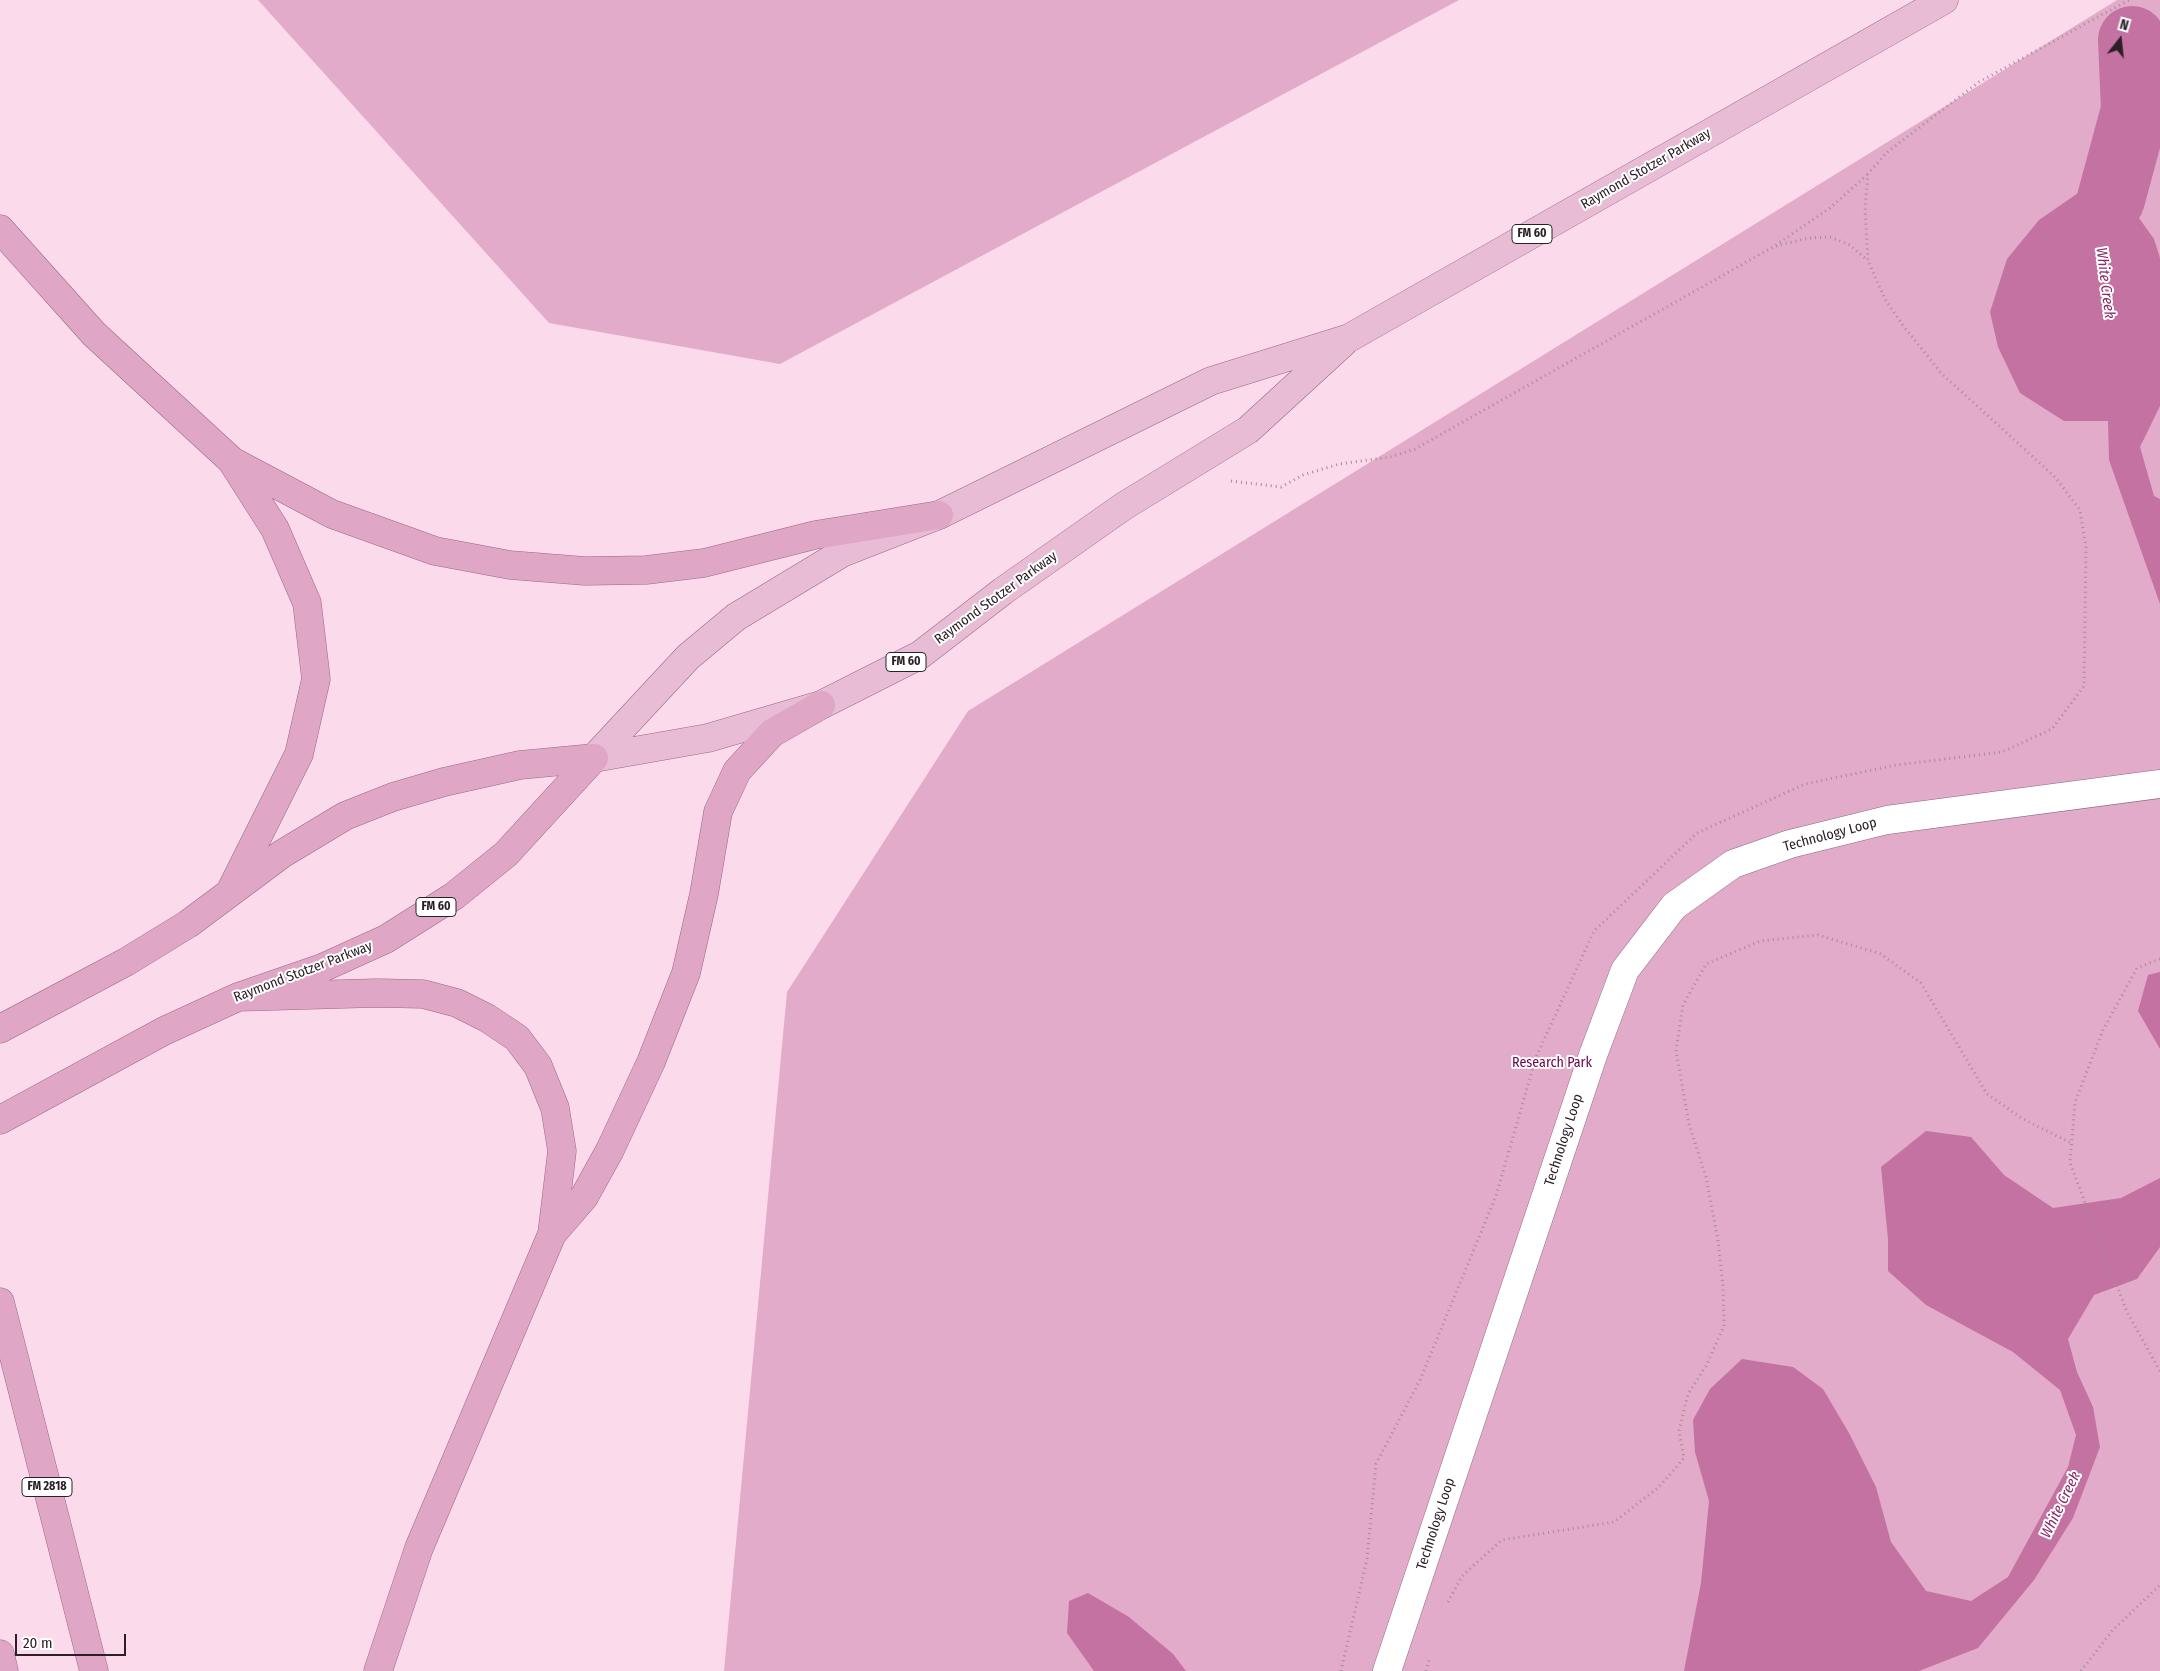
<!DOCTYPE html>
<style>
body{margin:0}
#map{position:relative;width:2160px;height:1671px;overflow:hidden;background:#fbdaeb;font-family:"Fira Sans Condensed",sans-serif}
canvas{display:block}
.north{position:absolute;left:2095px;top:15px;width:50px;height:50px;-webkit-text-stroke:4px #fff;paint-order:stroke;rotate:16deg;font-size:14px;font-weight:700;line-height:20px;text-align:center;color:#2c2027}
.north::after{content:'';display:block;margin:auto;width:18px;height:22px;background:#2c2027;clip-path:polygon(50% 0,100% 100%,50% 72%,0 100%)}
.scale{position:absolute;left:15px;top:1634px;width:111px;height:22px;box-sizing:border-box;border:2px solid #2c2027;border-top:0;padding-left:6px;font-size:15px;line-height:18px;white-space:nowrap;color:#2c2027;-webkit-text-stroke:4px #fff;paint-order:stroke}
</style>
<div id="map">
<canvas width="2160" height="1671"></canvas>
<div class="north">N</div>
<div class="scale">20 m</div>
</div>
<script>
const ctx = document.querySelector('canvas').getContext('2d');
ctx.lineJoin = 'round';
function fill(path, color) {
  ctx.fillStyle = color;
  ctx.fill(path, 'evenodd');
}
function poly(rows) {
  const path = new Path2D();
  for (const r of rows) {
    path.moveTo(r[0], r[1]);
    for (let i = 2; i < r.length; i += 2) path.lineTo(r[i], r[i + 1]);
  }
  return path;
}
function strokePath(path, color, width, dash) {
  ctx.strokeStyle = color;
  ctx.lineWidth = width;
  ctx.lineCap = dash ? 'butt' : 'round';
  ctx.setLineDash(dash || []);
  ctx.stroke(path);
}
function write(font, color, halo, rows, align = 'center') {
  ctx.font = font + ' "Fira Sans Condensed",sans-serif';
  ctx.lineWidth = 4;
  ctx.setLineDash([]);
  ctx.textBaseline = 'middle';
  ctx.strokeStyle = halo;
  ctx.fillStyle = color;
  for (const [text, x, y, turn = 0] of rows) {
    ctx.save();
    ctx.translate(x, y);
    ctx.rotate((+turn || 0) * Math.PI / 180);
    ctx.textAlign = isNaN(turn) ? turn : align;
    if (halo) ctx.strokeText(text, 0, 0);
    ctx.fillText(text, 0, 0);
    ctx.restore();
  }
}
fill(poly([
 [258,0,1459,0,780,364,549,323],
 [2117,0,2160,0,2160,1671,724,1671,787,992,968,711]
]), '#e2abc9');
fill(poly([
 [2135,110,2143,132,2130,170,2129,204,2154,239,2160,258,2160,406,2140,447,2154,496,2160,499,2160,604,2109,460,2108,421,2064,421,2020,393,1998,347,1990,312,2007,259,2039,220,2081,191,2103,153,2111,117],
 [2160,972,2160,1049,2138,1011,2148,975],
 [1926,1131,1971,1137,2004,1175,2053,1208,2121,1198,2160,1178,2160,1247,2137,1279,2094,1295,2068,1339,2077,1372,2093,1407,2100,1447,2073,1518,2034,1580,1978,1648,1919,1671,1684,1671,1701,1583,1709,1501,1695,1452,1693,1420,1710,1389,1742,1359,1793,1367,1823,1389,1849,1433,1876,1487,1891,1542,1926,1591,1971,1601,2008,1577,2068,1467,2076,1435,2060,1390,2013,1352,1926,1305,1888,1271,1888,1239,1881,1167],
 [1088,1593,1129,1617,1173,1654,1186,1671,1094,1671,1067,1633,1069,1601]
]), '#c372a1');
strokePath(poly([
 [2111,199,2135,110,2132,40]
]), '#c372a1', 68);
const minor = poly([
 [1387,1671,1593,1055,1625,970,1674,906,1733,864,1790,844,1887,820,2160,784]
]);
const primary = poly([
 [594,758,688,657,736,617,842,553,939,515,1211,381,1349,338,1944,0],
 [594,758,708,738,821,705,920,655,1003,591,1124,506,1248,430,1343,343]
]);
const trunk = poly([
 [0,229,94,334,232,461,332,514,435,551,510,565,585,571,646,570,704,563,815,535,939,515],
 [232,888,299,754,316,679,307,603,275,529,233,463],
 [238,997,377,993,423,994,457,1003,487,1018,517,1038,538,1066,555,1108,562,1151,552,1234,419,1548,378,1671],
 [0,1029,126,962,188,924,282,854,345,816,393,797,444,782,520,765,594,758],
 [0,1120,164,1031,238,997,322,968,386,939,454,896,506,854,594,758],
 [552,1234,584,1197,610,1150,651,1062,686,973,704,894,718,812,737,771,772,733,821,705],
 [0,1302,94,1671],
 [0,1654,4,1671]
]);
strokePath(minor, '#896b7b', 29);
strokePath(primary, '#9b6885', 29);
strokePath(trunk, '#9b6885', 29);
strokePath(poly([
 [1776,246,1809,238,1830,237,1850,245,1867,260],
 [1231,481,1281,487,1303,475,1339,464,1390,457,1415,449,1773,247,1830,208,1867,175],
 [2160,959,2137,968,2103,1030,2075,1102,2070,1163,2127,1312,2160,1371],
 [1448,1602,1462,1576,1502,1540,1614,1522,1659,1487,1684,1458,1679,1431,1688,1394,1706,1366,1724,1326,1723,1286,1718,1240,1706,1177,1689,1124,1676,1051,1683,1005,1706,964,1760,941,1818,935,1881,954,1921,983,1987,1094,2023,1119,2071,1143],
 [1341,1671,1367,1559,1376,1464,1420,1380,1496,1196,1536,1057,1594,931,1697,833,1805,784,1896,765,2002,752,2052,729,2084,686,2086,547,2080,510,2055,477,1941,373,1902,324,1885,299,1868,261,1865,208,1868,174,1886,153,1979,82,2129,0],
 [1426,1671,1429,1660],
 [2081,1671,2112,1631,2160,1585]
]), '#a48c98', 3, [1, 4]);
strokePath(minor, '#fff', 28);
strokePath(primary, '#e7bcd4', 28);
strokePath(trunk, '#dfa6c6', 28);
for (const [x, y, w] of [
 [1532,234,40],
 [906,662,40],
 [436,907,40],
 [47,1487,50]
]) {
  const box = new Path2D();
  box.roundRect(x - w / 2, y - 9.5, w, 19, 4);
  ctx.fillStyle = '#fff';
  ctx.fill(box);
  strokePath(box, '#2c2027', 1);
}
write('bold 12px', '#2c2027', null, [
 ["FM 60",1532,234],
 ["FM 60",906,662],
 ["FM 60",436,907],
 ["FM 2818",47,1487]
]);
write('14px', '#2c2027', '#fff', [
 ["Raymond Stotzer Parkway",1646,169,-30],
 ["Raymond Stotzer Parkway",996,598,-36],
 ["Technology Loop",1830,835,-15],
 ["Raymond Stotzer Parkway",303,972,-21],
 ["Technology Loop",1564,1140,-72],
 ["Technology Loop",1436,1524,-72]
]);
write('14px', '#6c054d', '#fff', [
 ["Research Park",1552,1063]
]);
write('italic 15px', '#8a2968', '#fff', [
 ["White Creek",2105,283,83],
 ["White Creek",2061,1505,-64]
]);
</script>
